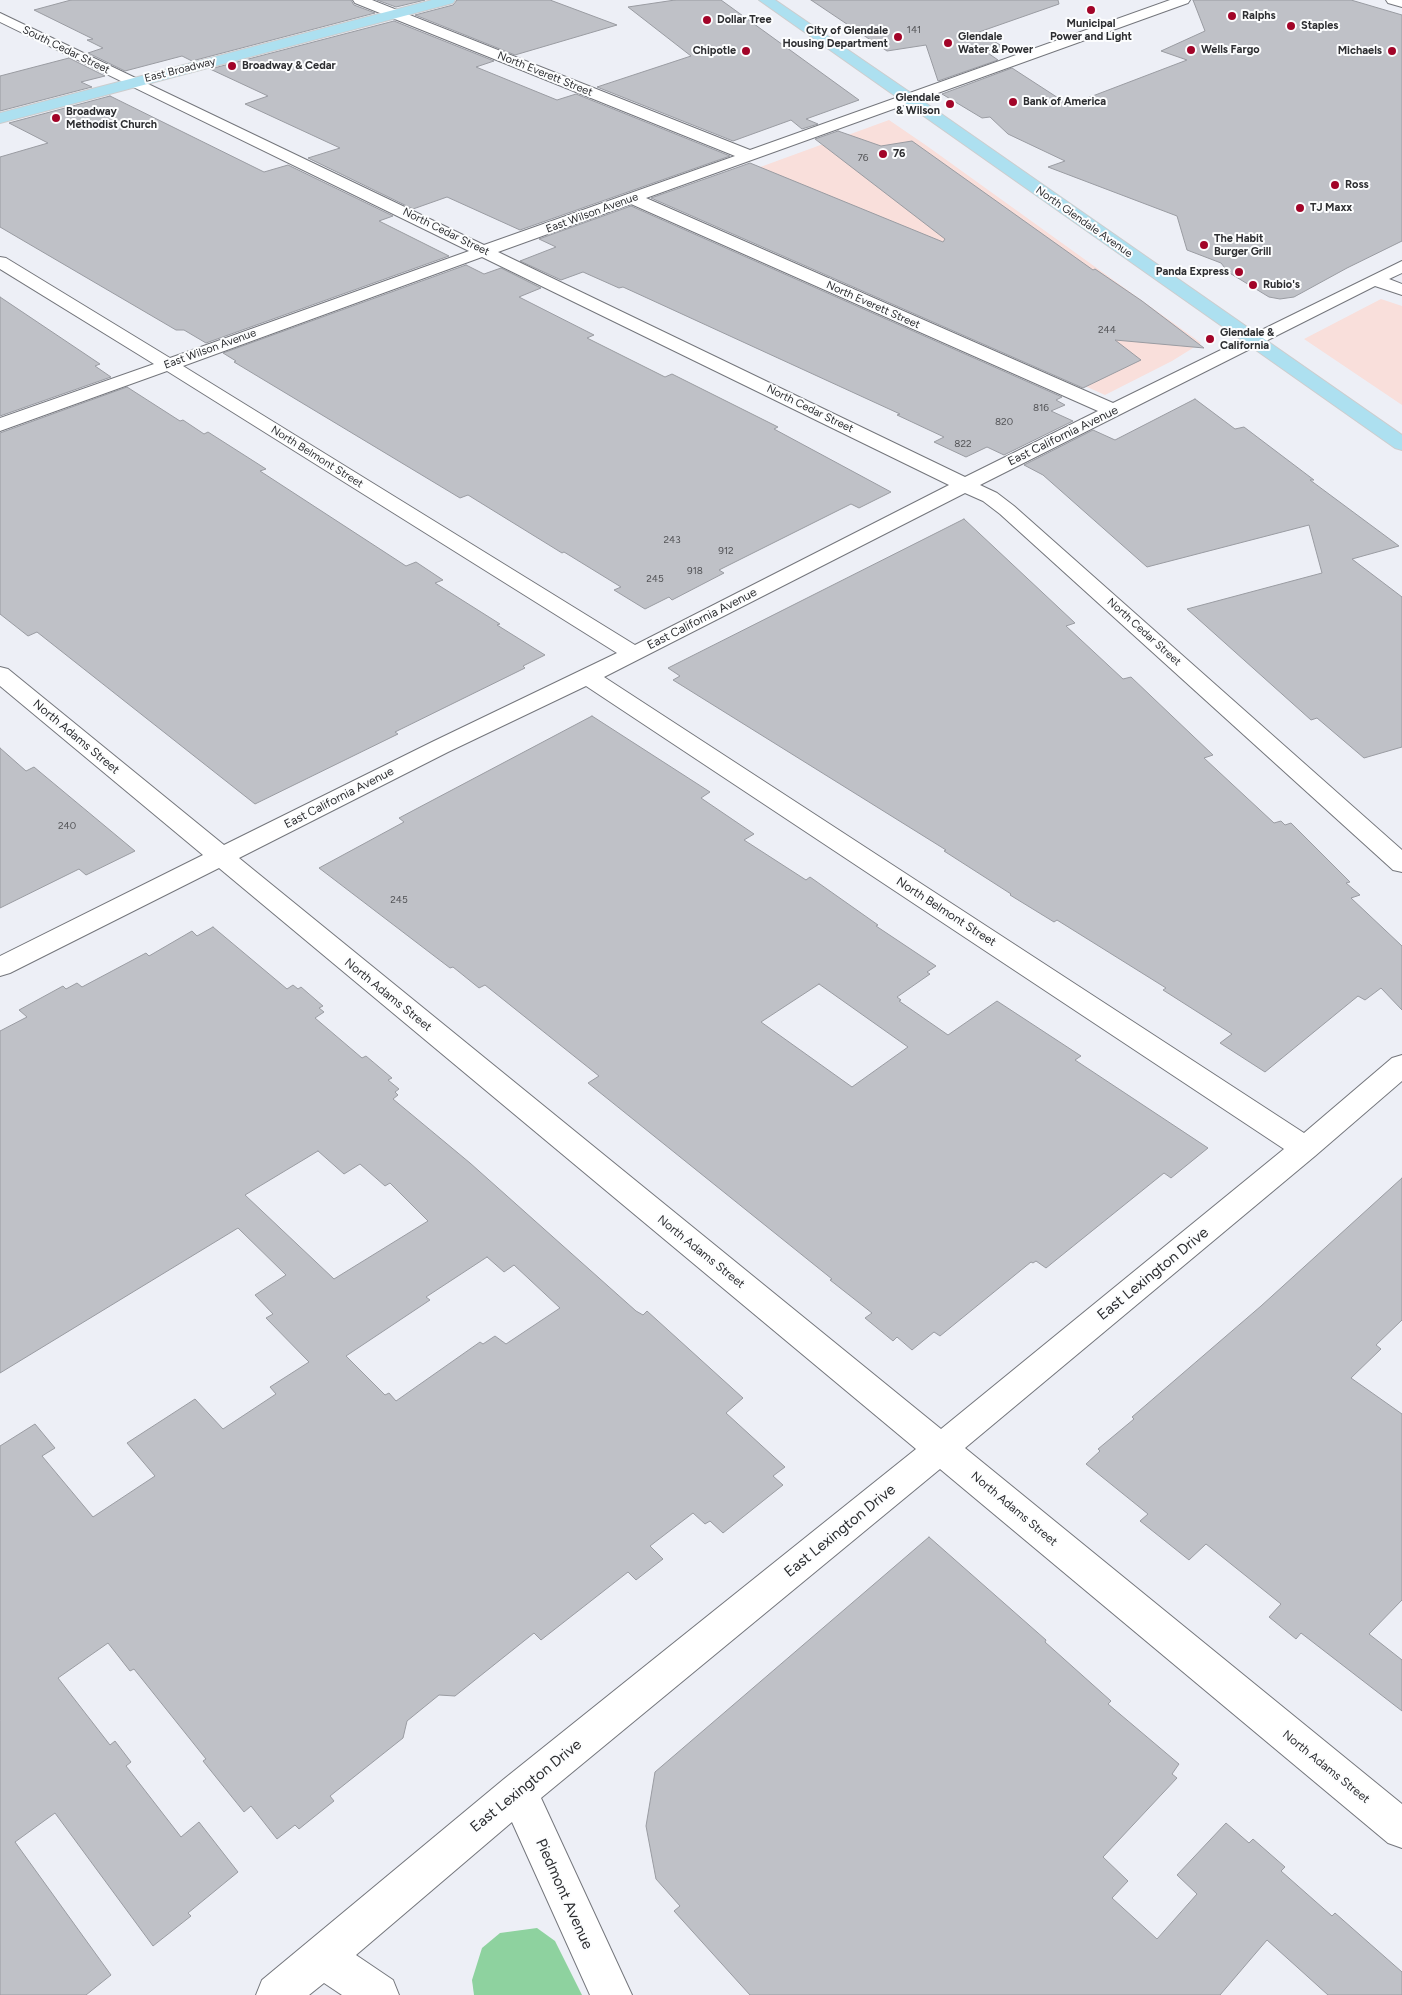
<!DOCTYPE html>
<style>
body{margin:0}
canvas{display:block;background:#edeff6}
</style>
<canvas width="1402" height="1995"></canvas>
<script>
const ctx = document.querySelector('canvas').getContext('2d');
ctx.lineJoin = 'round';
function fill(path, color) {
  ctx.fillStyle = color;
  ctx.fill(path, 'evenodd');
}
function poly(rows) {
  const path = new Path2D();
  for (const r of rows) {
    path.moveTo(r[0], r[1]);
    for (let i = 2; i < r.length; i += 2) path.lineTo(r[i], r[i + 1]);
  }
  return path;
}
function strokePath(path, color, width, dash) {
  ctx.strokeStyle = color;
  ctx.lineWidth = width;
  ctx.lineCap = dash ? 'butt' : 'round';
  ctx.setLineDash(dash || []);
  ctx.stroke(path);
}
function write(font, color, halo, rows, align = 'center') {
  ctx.font = font + ' Figtree,sans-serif';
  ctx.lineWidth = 4;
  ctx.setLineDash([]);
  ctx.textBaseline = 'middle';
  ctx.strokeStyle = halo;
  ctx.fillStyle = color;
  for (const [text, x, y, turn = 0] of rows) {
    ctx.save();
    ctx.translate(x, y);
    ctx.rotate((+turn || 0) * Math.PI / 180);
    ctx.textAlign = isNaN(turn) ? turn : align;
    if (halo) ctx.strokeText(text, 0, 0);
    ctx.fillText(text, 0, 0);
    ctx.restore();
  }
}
fill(poly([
 [889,120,927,146,1201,343,1172,361,1105,395,670,200],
 [1381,299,1402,306,1402,405,1304,339]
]), '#f9dfdb');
fill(poly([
 [537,1928,555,1941,582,1995,474,1995,472,1980,482,1948,500,1933]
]), '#8ed29f');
const building = poly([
 [71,0,351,0,354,5,375,13,192,61,182,56,125,71,88,53,103,48,87,40,93,39,34,10,71,0],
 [377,0,425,0,396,7,377,0],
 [457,0,550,0,617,25,515,55,415,15,453,5,457,0],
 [675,0,721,0,859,100,806,119,818,124,802,129,791,120,733,141,597,87,691,56,628,7,675,0],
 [811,0,1058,0,1059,4,979,32,1005,48,985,51,998,60,938,81,926,45,887,51,811,0],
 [1193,0,1351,0,1402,15,1402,241,1347,268,1294,297,1280,299,1269,297,1228,272,1221,263,1187,250,1177,216,1048,167,1065,161,1008,134,990,117,982,118,942,94,1012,68,1069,105,1187,60,1161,51,1205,31,1193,0],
 [394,21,494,61,476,67,557,100,576,94,730,156,520,230,447,197,413,209,308,158,340,148,245,104,268,96,210,69,394,21],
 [69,58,105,76,81,82,92,87,0,111,0,76,69,58],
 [110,96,264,172,288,165,393,216,379,221,449,256,206,343,184,330,176,330,0,227,0,157,48,143,9,123,110,96],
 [838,131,881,146,912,141,1093,270,1095,269,1142,301,1204,348,1115,340,1141,360,1083,388,651,198,750,163,943,242,945,239,815,139,838,131],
 [631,206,1062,397,1056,400,1065,405,1051,411,1073,421,1004,455,987,447,966,457,934,442,944,437,897,415,900,414,634,292,623,287,619,288,583,272,561,280,520,261,556,247,539,239,631,206],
 [466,265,484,274,501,268,541,288,519,297,594,335,587,338,665,377,672,374,778,427,774,429,891,492,859,508,851,504,719,570,724,573,672,600,669,597,645,609,614,590,621,587,564,552,562,553,468,495,460,498,234,362,236,361,223,353,466,265],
 [0,297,100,364,95,366,111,377,0,416,0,297],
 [127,387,180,421,183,420,204,434,208,432,266,469,260,471,406,566,416,562,443,580,435,583,500,624,497,625,545,655,523,666,525,668,395,732,398,734,255,804,37,632,28,636,0,614,0,433,127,387],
 [1195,399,1235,429,1244,427,1314,480,1310,480,1399,546,1352,559,1402,597,1402,747,1364,758,1317,718,1311,720,1187,609,1322,573,1309,525,1147,567,1043,475,1024,465,1093,430,1115,440,1195,399],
 [964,519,1075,623,1066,626,1123,679,1131,677,1213,755,1204,758,1274,823,1281,821,1285,825,1291,823,1350,882,1346,883,1360,895,1351,898,1402,946,1402,1010,1381,988,1365,1000,1358,996,1265,1072,1220,1043,1232,1034,1163,990,1166,988,1057,920,1054,922,1010,895,1011,894,944,851,946,850,673,680,680,676,668,668,964,519],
 [592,716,710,792,701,798,754,834,744,840,806,880,810,877,878,925,876,926,936,966,927,972,930,974,897,997,901,1000,899,1001,948,1035,997,1001,1081,1056,1075,1060,1208,1148,1171,1178,1164,1173,1046,1268,1036,1261,1033,1263,1031,1262,940,1336,934,1332,912,1350,897,1337,893,1341,865,1318,872,1313,830,1280,832,1279,588,1083,599,1076,485,985,479,988,453,967,450,968,319,868,404,822,399,818,592,716],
 [819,984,908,1047,852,1087,761,1022,819,984],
 [0,748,26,771,34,767,135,851,86,875,79,869,0,908,0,748],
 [213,927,287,989,293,985,298,989,301,987,323,1006,319,1008,324,1012,315,1018,362,1058,366,1056,392,1078,388,1080,399,1089,395,1092,398,1095,393,1099,470,1163,636,1311,643,1315,647,1311,743,1398,726,1413,785,1467,773,1476,783,1485,723,1533,710,1521,705,1524,693,1513,650,1546,663,1559,636,1580,628,1572,541,1640,534,1633,455,1696,439,1695,407,1721,403,1738,330,1796,334,1801,299,1829,295,1825,277,1839,251,1806,244,1812,203,1761,206,1759,134,1669,130,1671,108,1643,58,1678,110,1745,115,1741,131,1762,126,1766,181,1837,199,1822,238,1872,188,1913,191,1916,153,1946,55,1813,15,1842,111,1975,86,1995,0,1995,0,1446,35,1424,55,1448,42,1456,93,1517,155,1476,127,1443,195,1399,223,1429,276,1394,270,1387,309,1362,266,1318,273,1314,255,1295,286,1275,238,1228,0,1373,0,1031,27,1017,19,1010,63,986,66,989,77,983,82,987,146,953,149,956,192,931,197,936,213,927],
 [318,1151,344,1174,360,1164,385,1186,390,1183,428,1221,334,1279,245,1195,318,1151],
 [487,1257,504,1272,514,1265,560,1308,506,1344,495,1336,483,1344,480,1342,396,1401,389,1393,385,1395,346,1356,430,1300,426,1297,487,1257],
 [1402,1178,1402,1320,1376,1345,1381,1349,1351,1378,1402,1414,1402,1600,1369,1634,1402,1660,1402,1711,1301,1633,1296,1639,1269,1617,1281,1604,1206,1544,1189,1560,1140,1521,1148,1514,1086,1464,1100,1451,1098,1449,1134,1419,1132,1417,1261,1306,1402,1178],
 [929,1537,1046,1640,1045,1642,1111,1701,1108,1704,1179,1764,1172,1774,1177,1778,1103,1857,1128,1881,1112,1898,1157,1939,1197,1894,1177,1875,1226,1823,1249,1843,1253,1839,1285,1867,1281,1871,1332,1916,1335,1913,1402,1972,1402,1995,1328,1995,1267,1940,1220,1995,750,1995,674,1911,680,1906,656,1879,646,1826,655,1772,929,1537]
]);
fill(building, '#bfc1c7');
strokePath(building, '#9a9ca2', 1);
const minor = poly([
 [353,0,372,0,750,150,1170,0,1190,0,1188,3,646,198,1113,403,1402,261,1402,273,1389,279,1402,284,1402,295,1375,286,980,485,997,493,1014,506,1402,850,1402,872,1393,870,1000,514,983,501,965,493,604,677,1304,1133,1392,1058,1402,1055,1402,1081,1315,1156,965,1448,1402,1804,1402,1848,1388,1843,940,1469,541,1798,632,1995,590,1995,512,1822,356,1955,393,1980,399,1995,342,1995,324,1983,309,1995,256,1995,262,1980,504,1779,916,1449,219,868,10,973,0,976,0,956,203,855,0,686,0,667,8,669,224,845,432,742,617,653,167,371,0,431,0,418,154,364,0,269,0,257,6,258,170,358,469,251,0,22,0,13,484,245,735,156,355,3,353,0],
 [631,204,1098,411,965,477,498,252,631,204],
 [482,257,949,485,635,645,183,366,482,257],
 [586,686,1284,1149,941,1429,239,858,448,752,586,686],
 [1386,0,1402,0,1402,7,1388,3,1386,0]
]);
const major = poly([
 [432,0,455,0,453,3,0,123,0,113,432,0],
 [759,0,775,0,927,104,1402,435,1402,450,1395,448,759,0]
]);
strokePath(minor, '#74767c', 2);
strokePath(major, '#cdcdce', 2);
fill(minor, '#fff');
fill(major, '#ade0f0');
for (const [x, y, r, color] of [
 [1091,10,5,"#a20428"],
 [1232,16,5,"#a20428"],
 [707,20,5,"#a20428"],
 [1291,26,5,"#a20428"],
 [898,37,5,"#a20428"],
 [948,43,5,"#a20428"],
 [1191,50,5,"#a20428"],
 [746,51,5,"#a20428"],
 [1392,51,5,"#a20428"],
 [232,66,5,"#a20428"],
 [1013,102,5,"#a20428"],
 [950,104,5,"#a20428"],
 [56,118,5,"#a20428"],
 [883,154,5,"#a20428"],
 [1335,185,5,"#a20428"],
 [1300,208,5,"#a20428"],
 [1204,245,5,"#a20428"],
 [1239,272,5,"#a20428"],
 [1253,285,5,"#a20428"],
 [1210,339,5,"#a20428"]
]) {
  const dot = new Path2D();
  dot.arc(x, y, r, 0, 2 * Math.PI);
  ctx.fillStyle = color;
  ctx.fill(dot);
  strokePath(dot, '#fcfdfe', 2);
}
write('10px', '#525356', null, [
 ["141",914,30],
 ["76",863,158],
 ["244",1107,330],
 ["816",1041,408],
 ["820",1004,422],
 ["822",963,444],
 ["243",672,540],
 ["912",726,551],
 ["918",695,571],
 ["245",655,579],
 ["240",67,826],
 ["245",399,900]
]);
write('bold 11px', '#2d2e31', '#fcfdfe', [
 ["Ralphs",1242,16],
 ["Dollar Tree",717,20],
 ["Municipal",1091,24,"center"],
 ["Power and Light",1091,37,"center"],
 ["Staples",1301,26],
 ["City of Glendale",888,31,"right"],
 ["Housing Department",888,44,"right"],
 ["Glendale",958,37],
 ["Water & Power",958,50],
 ["Wells Fargo",1201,50],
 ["Chipotle",736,51,"right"],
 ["Michaels",1382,51,"right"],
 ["Broadway & Cedar",242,66],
 ["Glendale",940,98,"right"],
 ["& Wilson",940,111,"right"],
 ["Bank of America",1023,102],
 ["Broadway",66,112],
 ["Methodist Church",66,125],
 ["76",893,154],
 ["Ross",1345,185],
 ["TJ Maxx",1310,208],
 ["The Habit",1214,239],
 ["Burger Grill",1214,252],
 ["Panda Express",1229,272,"right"],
 ["Rubio's",1263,285],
 ["Glendale &",1220,333],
 ["California",1220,346]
], 'left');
write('11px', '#2d2e31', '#fcfdfe', [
 ["South Cedar Street",66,50,26],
 ["East Broadway",180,70,-14],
 ["North Everett Street",545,74,22],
 ["East Wilson Avenue",592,213,-20],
 ["North Glendale Avenue",1084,222,35],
 ["North Cedar Street",446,232,26],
 ["North Everett Street",873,305,24],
 ["East Wilson Avenue",210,349,-20],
 ["North Cedar Street",810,409,26],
 ["North Belmont Street",317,457,32],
 ["North Cedar Street",1144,632,42]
]);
write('12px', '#2d2e31', '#fcfdfe', [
 ["East California Avenue",1063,436,-26],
 ["East California Avenue",702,619,-27],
 ["North Adams Street",76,737,40],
 ["East California Avenue",339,798,-27],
 ["North Belmont Street",946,912,33],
 ["North Adams Street",388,995,39],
 ["North Adams Street",701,1252,39],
 ["North Adams Street",1014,1509,40],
 ["North Adams Street",1326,1767,39]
]);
write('15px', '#2d2e31', '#fcfdfe', [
 ["East Lexington Drive",1153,1274,-39],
 ["East Lexington Drive",840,1531,-39],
 ["East Lexington Drive",526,1786,-39],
 ["Piedmont Avenue",564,1894,66]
]);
</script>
